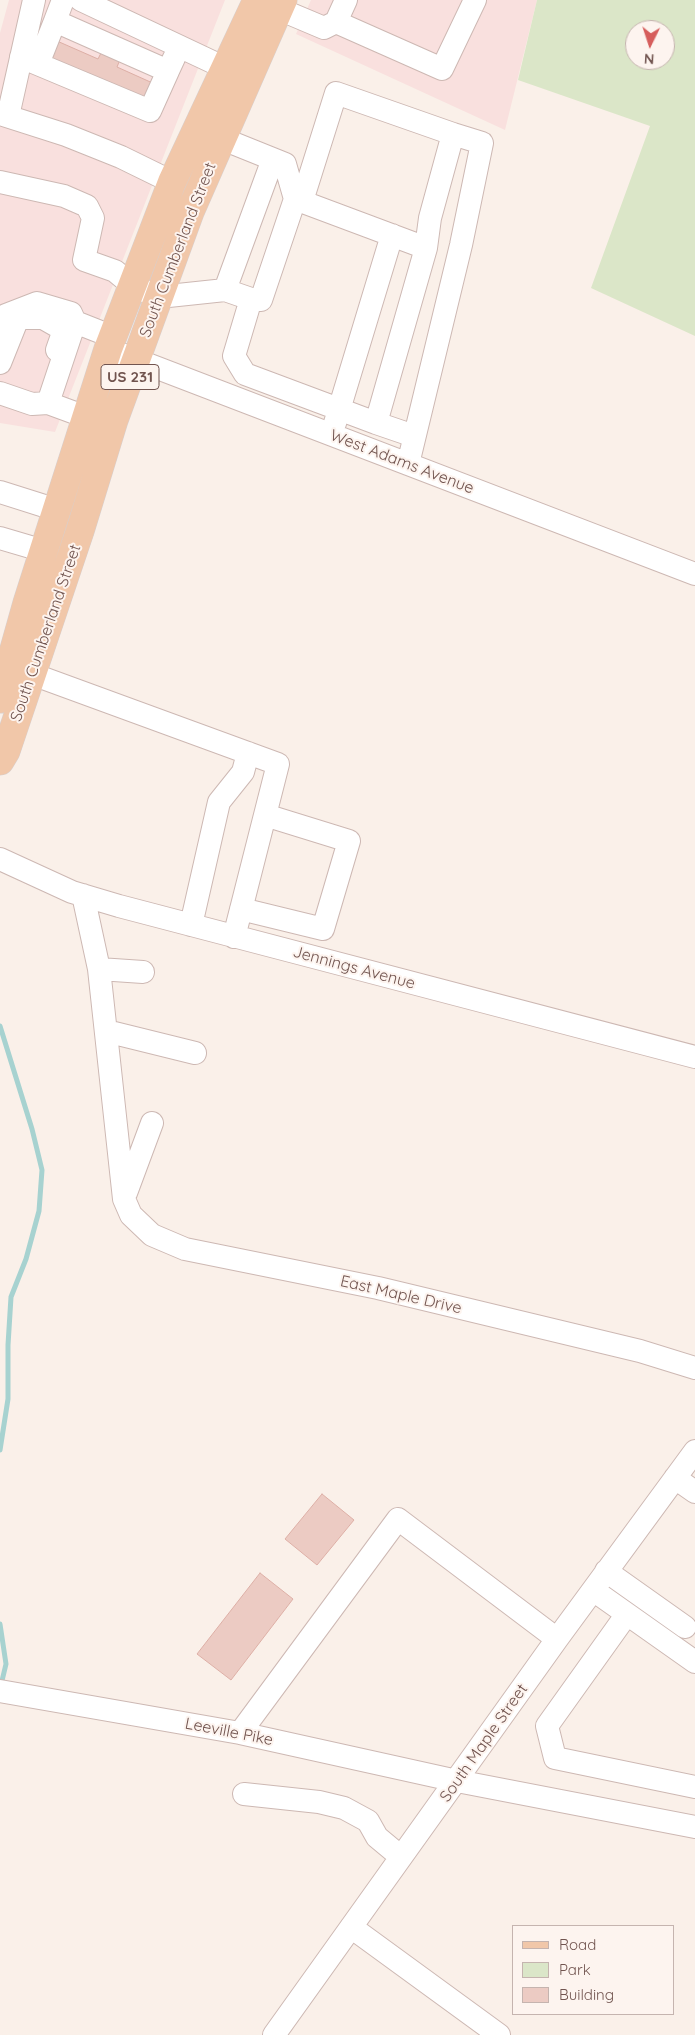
<!DOCTYPE html>
<style>
body{margin:0}
#map{position:relative;width:695px;height:2035px;overflow:hidden;background:#faf0e9;font-family:Quicksand,sans-serif}
canvas{display:block}
.legend{position:absolute;left:512px;top:1925px;width:162px;height:90px;box-sizing:border-box;background:#fdf4ef;border:1px solid #c5b4af;margin:0;padding:6px 9px;list-style:none;font-size:15px;color:#71544f}
.legend li{display:flex;align-items:center;gap:10px;height:25px}
.legend b{width:25px;border:1px solid #c5b4af}
.north{position:absolute;left:625px;top:20px;width:50px;height:50px;box-sizing:border-box;background:#fdf4ef;border:1px solid #c5b4af;border-radius:50%;rotate:184deg;font-size:14px;font-weight:700;line-height:20px;text-align:center;color:#71544f}
.north::after{content:'';display:block;margin:auto;width:18px;height:22px;background:#d65e5c;clip-path:polygon(50% 0,100% 100%,50% 72%,0 100%)}
</style>
<div id="map">
<canvas width="695" height="2035"></canvas>
<ul class="legend">
<li><b style="height:6px;background:#f1c7a9"></b>Road</li>
<li><b style="height:14px;background:#dbe6c8"></b>Park</li>
<li><b style="height:14px;background:#eccbc3"></b>Building</li>
</ul>
<div class="north">N</div>
</div>
<script>
const ctx = document.querySelector('canvas').getContext('2d');
ctx.lineJoin = 'round';
function fill(path, color) {
  ctx.fillStyle = color;
  ctx.fill(path, 'evenodd');
}
function poly(rows) {
  const path = new Path2D();
  for (const r of rows) {
    path.moveTo(r[0], r[1]);
    for (let i = 2; i < r.length; i += 2) path.lineTo(r[i], r[i + 1]);
  }
  return path;
}
function strokePath(path, color, width, dash) {
  ctx.strokeStyle = color;
  ctx.lineWidth = width;
  ctx.lineCap = dash ? 'butt' : 'round';
  ctx.setLineDash(dash || []);
  ctx.stroke(path);
}
function write(font, color, halo, rows, align = 'center') {
  ctx.font = font + ' Quicksand,sans-serif';
  ctx.lineWidth = 4;
  ctx.setLineDash([]);
  ctx.textBaseline = 'middle';
  ctx.strokeStyle = halo;
  ctx.fillStyle = color;
  for (const [text, x, y, turn = 0] of rows) {
    ctx.save();
    ctx.translate(x, y);
    ctx.rotate((+turn || 0) * Math.PI / 180);
    ctx.textAlign = isNaN(turn) ? turn : align;
    if (halo) ctx.strokeText(text, 0, 0);
    ctx.fillText(text, 0, 0);
    ctx.restore();
  }
}
fill(poly([
 [9,0,225,0,55,432,0,423,0,33],
 [311,0,537,0,505,130,296,34]
]), '#f9e0de');
fill(poly([
 [537,0,695,0,695,336,591,288,650,126,518,80],
 [635,30,665,30,665,60,635,60]
]), '#dbe6c8');
strokePath(poly([
 [0,1026,32,1129,42,1170,39,1211,26,1259,11,1297,8,1345,8,1399,0,1450],
 [0,1624,6,1664,1,1685]
]), '#a7d2d0', 5);
const building = poly([
 [57,41,98,59,103,49,121,57,117,67,157,85,149,102,49,57,57,41],
 [322,1494,354,1520,317,1565,285,1539,322,1494],
 [260,1573,293,1599,231,1680,197,1654,260,1573]
]);
fill(building, '#eccbc3');
strokePath(building, '#ddafa6', 1);
const minor = poly([
 [63,0,55,21,168,71,174,58],
 [81,0,240,75],
 [279,9,324,28,336,22,346,0],
 [336,22,442,69,475,0],
 [21,57,150,111,168,71],
 [38,64,55,21],
 [0,114,66,135,121,157,172,182],
 [8,116,34,0],
 [0,182,64,196,87,206,93,218,84,260,115,271,133,286,159,297,225,290,251,299,234,356,245,374,376,423,426,248,295,199,285,164,208,133],
 [302,201,336,93,453,134],
 [225,290,273,159],
 [251,299,261,300,295,199],
 [75,322,113,337],
 [0,334,6,315,37,303,71,313,75,322,48,403],
 [108,349,695,574],
 [0,363,18,318,43,318,64,330,57,350],
 [0,393,32,404,48,403,86,417],
 [335,423,392,235],
 [376,423,414,436],
 [408,464,461,245,482,143,453,134,430,218,426,248],
 [0,492,57,510],
 [0,538,44,551],
 [32,674,278,764,234,937],
 [0,859,72,892,119,906,695,1057],
 [83,895,99,969,143,972],
 [241,909,323,929,349,841,265,815],
 [191,925,219,802,243,772,248,753],
 [99,969,124,1199,131,1215,152,1235,185,1249,378,1288,640,1351,695,1368],
 [106,1031,195,1053],
 [126,1193,152,1123],
 [675,1478,695,1492],
 [606,1571,685,1627],
 [593,1590,695,1662],
 [627,1614,547,1726,555,1758,695,1787],
 [0,1691,240,1733,457,1781,695,1827],
 [240,1733,398,1519,557,1639],
 [244,1794,319,1802,344,1808,368,1821,377,1837,401,1857],
 [351,1927,499,2035],
 [274,2035,557,1639,695,1451]
]);
const major = poly([
 [0,699,27,603,108,349,172,182,257,0],
 [0,761,6,751,80,531,114,420,190,212,283,0]
]);
strokePath(minor, '#cdb8b3', 24);
strokePath(major, '#d7cfce', 29);
strokePath(minor, '#fff', 22);
strokePath(major, '#f1c7a9', 28);
for (const [x, y, w] of [
 [130,377,58]
]) {
  const box = new Path2D();
  box.roundRect(x - w / 2, y - 12.5, w, 25, 4);
  ctx.fillStyle = '#fdf4ef';
  ctx.fill(box);
  strokePath(box, '#71544f', 1);
}
write('bold 15px', '#71544f', null, [
 ["US 231",130,377]
]);
write('16px', '#71544f', '#fdf4ef', [
 ["South Cumberland Street",178,250,-69],
 ["West Adams Avenue",402,462,21],
 ["South Cumberland Street",46,633,-71],
 ["Jennings Avenue",354,968,15],
 ["East Maple Drive",401,1295,13],
 ["Leeville Pike",229,1732,11],
 ["South Maple Street",484,1743,-55]
]);
</script>
